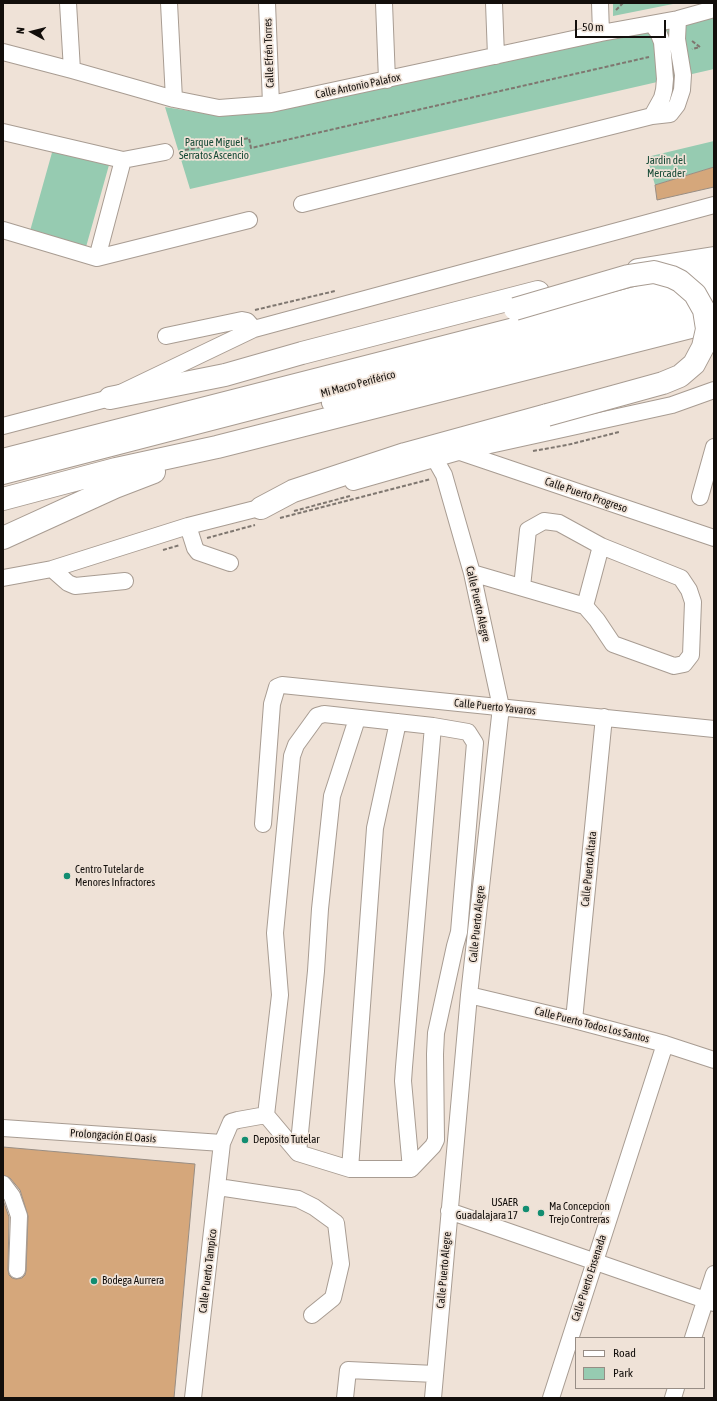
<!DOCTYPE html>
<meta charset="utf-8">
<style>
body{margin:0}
#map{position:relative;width:717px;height:1401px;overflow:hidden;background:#efe2d7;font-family:"Asap Condensed",sans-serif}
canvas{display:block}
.frame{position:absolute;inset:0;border:4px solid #120e0b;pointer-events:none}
.legend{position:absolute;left:575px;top:1337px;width:130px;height:52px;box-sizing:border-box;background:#efe2d7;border:1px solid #978d85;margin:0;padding:5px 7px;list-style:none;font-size:12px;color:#120e0b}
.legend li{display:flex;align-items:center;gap:8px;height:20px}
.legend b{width:20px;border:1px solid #978d85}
.north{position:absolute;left:12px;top:12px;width:40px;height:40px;-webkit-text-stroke:3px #efe2d7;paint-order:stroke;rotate:277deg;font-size:11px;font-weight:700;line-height:16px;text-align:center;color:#120e0b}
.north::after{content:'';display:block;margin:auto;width:14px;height:18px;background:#120e0b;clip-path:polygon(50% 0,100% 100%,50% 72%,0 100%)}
.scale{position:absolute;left:575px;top:20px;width:91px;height:18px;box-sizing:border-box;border:2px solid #120e0b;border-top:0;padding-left:5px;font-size:12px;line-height:14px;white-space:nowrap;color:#120e0b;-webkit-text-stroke:3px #efe2d7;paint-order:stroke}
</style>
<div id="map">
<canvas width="717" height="1401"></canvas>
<div class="frame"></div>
<ul class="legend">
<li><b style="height:5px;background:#fff"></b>Road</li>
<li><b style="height:11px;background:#96cbb1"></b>Park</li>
</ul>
<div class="north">N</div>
<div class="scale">50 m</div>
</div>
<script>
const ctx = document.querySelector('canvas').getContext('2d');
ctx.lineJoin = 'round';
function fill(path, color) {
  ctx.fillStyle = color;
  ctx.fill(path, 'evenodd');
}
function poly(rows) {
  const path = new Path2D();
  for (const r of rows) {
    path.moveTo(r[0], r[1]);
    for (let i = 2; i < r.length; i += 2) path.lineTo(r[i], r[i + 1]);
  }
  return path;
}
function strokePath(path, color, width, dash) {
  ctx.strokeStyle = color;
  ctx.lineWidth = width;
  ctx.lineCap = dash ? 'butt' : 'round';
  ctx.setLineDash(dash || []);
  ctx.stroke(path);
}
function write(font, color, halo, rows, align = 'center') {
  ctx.font = font + ' "Asap Condensed",sans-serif';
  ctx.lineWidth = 3.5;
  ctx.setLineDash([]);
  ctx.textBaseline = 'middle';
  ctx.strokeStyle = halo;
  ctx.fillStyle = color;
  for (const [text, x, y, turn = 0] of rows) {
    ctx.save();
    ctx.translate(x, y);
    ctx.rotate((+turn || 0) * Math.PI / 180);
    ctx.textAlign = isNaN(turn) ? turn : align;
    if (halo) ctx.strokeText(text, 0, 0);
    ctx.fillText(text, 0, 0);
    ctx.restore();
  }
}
fill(poly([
 [613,3,678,3,613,16],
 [714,18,714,69,190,189,165,107,220,116],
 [714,141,714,167,655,185,647,157],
 [53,149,109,165,86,247,30,231]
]), '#96cbb1');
const building = poly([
 [714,167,714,187,657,200,655,185,714,167],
 [3,1147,195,1164,174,1398,3,1398,3,1200,9,1217,8,1270,9,1275,12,1278,16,1279,22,1278,25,1275,26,1271,28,1216,20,1190,10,1178,3,1175,3,1147]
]);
fill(building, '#d5a77b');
strokePath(building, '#988d83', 1);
const minor = poly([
 [68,3,72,70],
 [169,3,174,99],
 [267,3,271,104],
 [384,3,387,80],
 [494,3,496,56],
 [600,3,601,33],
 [652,24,658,32,662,42,665,79,664,90,662,98,652,116],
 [3,52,72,70,174,99,219,108,271,104,601,33,678,19,714,9],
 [3,132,123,160,165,152],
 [302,204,652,116,670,114,677,105,682,90,683,75,677,39,678,19],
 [3,230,97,258,249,220],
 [97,258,123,160],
 [166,336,242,320,247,321,254,329],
 [330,403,714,305],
 [3,426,110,398,254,329,714,205],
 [460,452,714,538],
 [3,476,714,292],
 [353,482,458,452,672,405,714,390],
 [700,497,714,447],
 [188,526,195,548,198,552,230,563],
 [52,569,68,583,75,586,125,581],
 [472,573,585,606,597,620,613,644,674,666,684,664,691,655,693,602,689,590,681,578,601,546,585,606],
 [3,578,52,569,188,526,271,505],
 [522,587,528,530,544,521,559,523,601,546],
 [324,714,433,726,468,732,475,743,459,932,455,946,436,1033,435,1054,436,1140,433,1146,411,1169,350,1169,298,1153,266,1115,280,995,275,933,292,756,296,745,317,716,324,714],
 [263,824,272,704,277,687,282,685,714,729],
 [469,995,574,1020,665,1044,714,1060],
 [574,1020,604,717],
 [3,1128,222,1143],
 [298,1153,316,971,320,909,332,796,357,719],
 [350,1169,375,828,398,722],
 [411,1169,403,1081,404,1067,433,726],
 [3,1184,12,1196,19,1216,17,1270],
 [218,1187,298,1199,314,1207,336,1223,341,1264,333,1298,312,1315],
 [449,1211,714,1303],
 [693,1338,714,1274],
 [193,1398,222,1143,231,1122,238,1120,266,1115],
 [345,1398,348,1370,435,1374],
 [433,1398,469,995,501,707,472,573,444,475,435,459],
 [551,1398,665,1044],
 [673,1398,676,1388]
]);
const highway = poly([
 [638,270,714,258],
 [110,398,225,375,302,353,538,292],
 [3,460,714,278],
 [3,499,116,469,217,447,714,321],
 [261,508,293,491,405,454,547,415],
 [3,538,115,487,154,472]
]);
strokePath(minor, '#a89c92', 18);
strokePath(highway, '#a89c92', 24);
strokePath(poly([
 [616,10,623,3],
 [692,41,700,47,692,49],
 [185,150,249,138,251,148,649,57],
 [255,310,335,291],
 [533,451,567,445,619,432],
 [294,511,350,496],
 [280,518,431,479],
 [207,538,255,525],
 [163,550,180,545]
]), '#7f7770', 2, [4, 2]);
strokePath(minor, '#fff', 16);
strokePath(highway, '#fff', 22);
const highwayBridge = poly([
 [515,309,628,276,654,272,672,277,680,281,695,294,704,310,707,329,703,347,694,364,680,376,663,383,547,415]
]);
strokePath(highwayBridge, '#a89c92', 24, []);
strokePath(highwayBridge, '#fff', 22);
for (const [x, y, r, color] of [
 [67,876,4,"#128d71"],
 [245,1140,4,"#128d71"],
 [526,1209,4,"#128d71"],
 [541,1213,4,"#128d71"],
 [94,1281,4,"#128d71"]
]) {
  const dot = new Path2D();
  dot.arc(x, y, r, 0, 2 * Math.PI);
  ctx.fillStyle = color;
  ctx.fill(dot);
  strokePath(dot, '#efe2d7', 1.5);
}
write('11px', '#120e0b', '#efe2d7', [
 ["Calle Efrén Torres",269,53,-92],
 ["Calle Antonio Palafox",358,86,-12],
 ["Mi Macro Periférico",358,384,-15],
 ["Calle Puerto Progreso",586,495,19],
 ["Calle Puerto Alegre",478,604,77],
 ["Calle Puerto Yavaros",495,707,6],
 ["Calle Puerto Altata",589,869,-84],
 ["Calle Puerto Alegre",477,924,-84],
 ["Calle Puerto Todos Los Santos",592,1025,14],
 ["Prolongación El Oasis",113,1136,4],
 ["Calle Puerto Alegre",444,1270,-85],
 ["Calle Puerto Tampico",208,1271,-83],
 ["Calle Puerto Ensenada",589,1278,-72]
]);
write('11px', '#154935', '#efe2d7', [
 ["Parque Miguel",214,143],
 ["Serratos Ascencio",214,156],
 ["Jardin del",666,161],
 ["Mercader",666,174]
]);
write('11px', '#120e0b', '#efe2d7', [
 ["Centro Tutelar de",75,870],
 ["Menores Infractores",75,883],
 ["Deposito Tutelar",253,1140],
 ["USAER",518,1203,"right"],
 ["Guadalajara 17",518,1216,"right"],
 ["Ma Concepcion",549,1207],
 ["Trejo Contreras",549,1220],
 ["Bodega Aurrera",102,1281]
], 'left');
</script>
